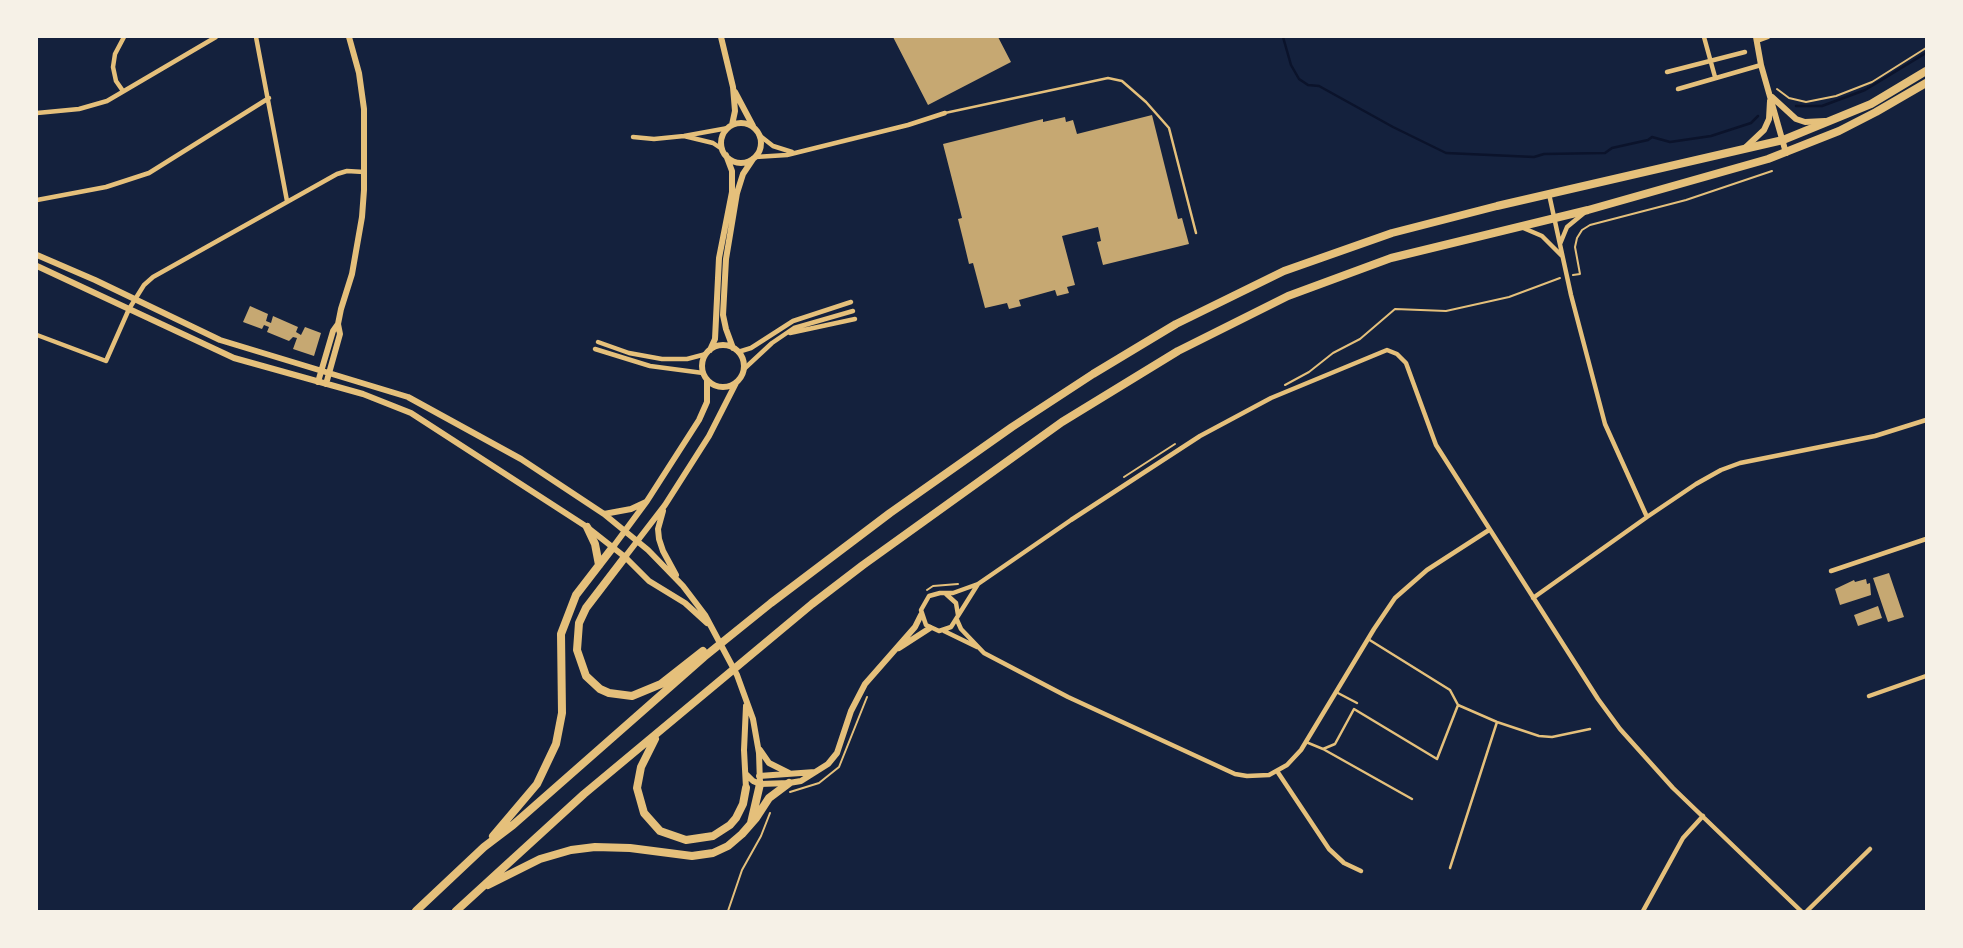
<!DOCTYPE html>
<style>
body{margin:0}
#map{position:relative;width:1963px;height:948px;overflow:hidden;background:#14213d;font-family:"Varela Round",sans-serif}
canvas{display:block}
.frame{position:absolute;inset:0;border:38px solid #f6f1e7;pointer-events:none}
</style>
<div id="map">
<canvas width="1963" height="948"></canvas>
<div class="frame"></div>
</div>
<script>
const ctx = document.querySelector('canvas').getContext('2d');
ctx.lineJoin = 'round';
function poly(rows) {
  const path = new Path2D();
  for (const r of rows) {
    if (r.length === 3) {
      path.moveTo(r[0] + r[2], r[1]);
      path.arc(r[0], r[1], r[2], 0, 2 * Math.PI);
      continue;
    }
    path.moveTo(r[0], r[1]);
    for (let i = 2; i < r.length; i += 2) path.lineTo(r[i], r[i + 1]);
  }
  return path;
}
function strokePath(path, color, width, dash) {
  ctx.strokeStyle = color;
  ctx.lineWidth = width;
  ctx.lineCap = dash ? 'butt' : 'round';
  ctx.setLineDash(dash || []);
  ctx.stroke(path);
}
function fill(path, color) {
  ctx.fillStyle = color;
  ctx.fill(path, 'evenodd');
}
strokePath(poly([
 [1283,37,1291,65,1299,79,1308,85,1319,86,1393,127,1446,153,1534,157,1544,154,1605,153,1612,148,1648,140,1652,137,1670,142,1711,136,1751,123,1758,116],
 [1796,106,1822,106,1865,90,1926,53]
]), '#0b132b', 2.5);
fill(poly([
 [893,37,998,37,1011,62,928,105],
 [1152,115,1178,219,1182,218,1189,244,1103,265,1097,242,1101,241,1098,227,1062,236,1075,285,1067,287,1069,293,1057,296,1055,290,1019,300,1021,306,1009,309,1007,303,985,308,973,263,969,264,963,239,958,219,962,218,943,144,1043,119,1043,122,1065,117,1066,122,1073,120,1077,134],
 [250,306,268,314,266,321,271,323,273,316,298,327,296,332,301,335,305,327,321,333,314,356,293,349,297,338,293,337,289,341,267,332,269,327,264,325,262,329,243,322],
 [1889,573,1904,617,1888,622,1873,578],
 [1866,579,1867,584,1870,583,1871,595,1840,605,1835,589,1854,580,1855,582],
 [1878,606,1882,618,1858,626,1854,615]
]), '#c6a872');
strokePath(poly([
 [1777,89,1789,98,1806,102,1836,96,1872,82,1926,48],
 [1573,275,1580,274,1575,247,1577,238,1582,230,1590,225,1686,200,1772,171],
 [1285,385,1309,372,1333,353,1360,339,1395,309,1446,311,1509,297,1560,278],
 [1124,477,1175,444],
 [927,590,933,586,958,584],
 [790,792,819,783,839,767,867,697],
 [728,911,742,870,761,836,770,813]
]), '#e5c07b', 2);
strokePath(poly([
 [945,113,1108,78,1122,81,1146,102,1169,128,1196,233],
 [1368,639,1450,690,1458,705,1497,722,1539,736,1552,737,1590,729],
 [1336,692,1357,703],
 [1306,742,1323,749,1335,744,1354,709,1437,759,1458,705],
 [1323,749,1412,799],
 [1450,868,1497,722]
]), '#e5c07b', 2.5);
strokePath(poly([
 [256,37,287,201],
 [1704,37,1715,77],
 [1757,41,1768,37],
 [1667,72,1745,52],
 [1678,89,1761,65],
 [123,91,116,81,113,67,115,54,124,37],
 [37,113,79,109,107,101,216,37],
 [759,135,773,146,792,152],
 [684,136,713,143,722,149],
 [633,137,654,139,684,136,728,128],
 [755,157,787,155,908,125,945,113],
 [1549,194,1571,295,1605,424,1647,517],
 [37,200,106,187,149,173,269,98],
 [1521,227,1542,236,1562,256],
 [1560,244,1567,227,1584,213],
 [790,333,855,319],
 [37,335,106,361,129,309,144,285,153,277,337,174,347,171,364,172],
 [598,342,629,353,662,359,687,359,706,354],
 [595,349,650,366,703,373],
 [738,352,751,348,793,321,851,302],
 [744,369,772,343,794,328,853,311],
 [1831,571,1926,539],
 [978,584,951,627,939,631,926,625,921,610,929,596,940,593,953,593,978,584,1071,520,1200,436,1271,398,1387,350,1397,354,1406,363,1436,445,1598,699,1620,729,1673,788,1801,911],
 [946,594,956,603,958,615],
 [1533,598,1647,517,1696,484,1721,470,1740,463,1875,436,1926,420],
 [957,620,961,629,984,653,1068,697,1235,774,1247,776,1269,775,1287,765,1301,750,1374,629,1395,598,1427,570,1489,530],
 [944,631,977,647],
 [1869,696,1926,676],
 [1277,771,1329,849,1344,863,1361,871],
 [1643,911,1683,838,1703,816],
 [1807,911,1870,849]
]), '#e5c07b', 4.5);
strokePath(poly([
 [721,37,733,87,735,111,732,125],
 [1756,37,1761,65,1786,153],
 [735,92,753,126],
 [1772,97,1796,119,1805,122,1825,121],
 [741,143,20],
 [1746,147,1764,130,1769,119,1770,101],
 [37,255,95,280,220,340,408,397,521,459,604,514,648,550,683,586,705,615,737,675,753,719,759,753,760,784],
 [37,266,234,358,363,394,411,413,587,527,625,557,649,581,685,603,707,623],
 [723,366,21],
 [733,348,726,329,723,315,726,259,737,193,743,174,753,159],
 [710,350,715,339,719,258,732,192,732,171,726,155],
 [318,382,333,331,338,324],
 [326,384,340,334,338,324,341,309,352,274,362,217,364,190,364,109,359,73,349,37],
 [663,511,658,529,659,539,663,551,676,575],
 [604,514,631,509,646,502],
 [613,547,647,501,699,420,707,402,707,380],
 [625,557,665,505,709,436,736,383],
 [899,648,930,628],
 [746,706,744,750,746,788],
 [760,750,769,763,789,773],
 [746,774,753,781,760,784,789,783,801,781,828,764,837,753,851,711,865,684,915,627,921,615],
 [759,776,815,772]
]), '#e5c07b', 6);
strokePath(poly([
 [587,527,595,544,599,565],
 [625,557,586,608,579,623,577,650,586,676,600,689,609,693,632,696,661,684,703,651],
 [655,739,641,767,637,788,644,813,660,831,686,840,713,836,730,825,736,818,743,804,746,788],
 [751,823,760,784],
 [493,836,537,784,556,744,562,713,561,634,576,595,613,547],
 [488,885,540,859,571,850,595,847,630,848,692,856,713,853,728,846,742,834,756,818,769,798,789,783],
 [416,911,484,847,513,825,704,657,771,603,890,513,1012,427,1093,374,1176,324,1284,271,1392,233,1497,206,1783,140,1871,104,1926,71],
 [456,911,584,794,812,604,863,565,1062,422,1178,351,1288,296,1391,258,1588,210,1768,159,1839,131,1876,112,1926,83]
]), '#e5c07b', 8);
</script>
